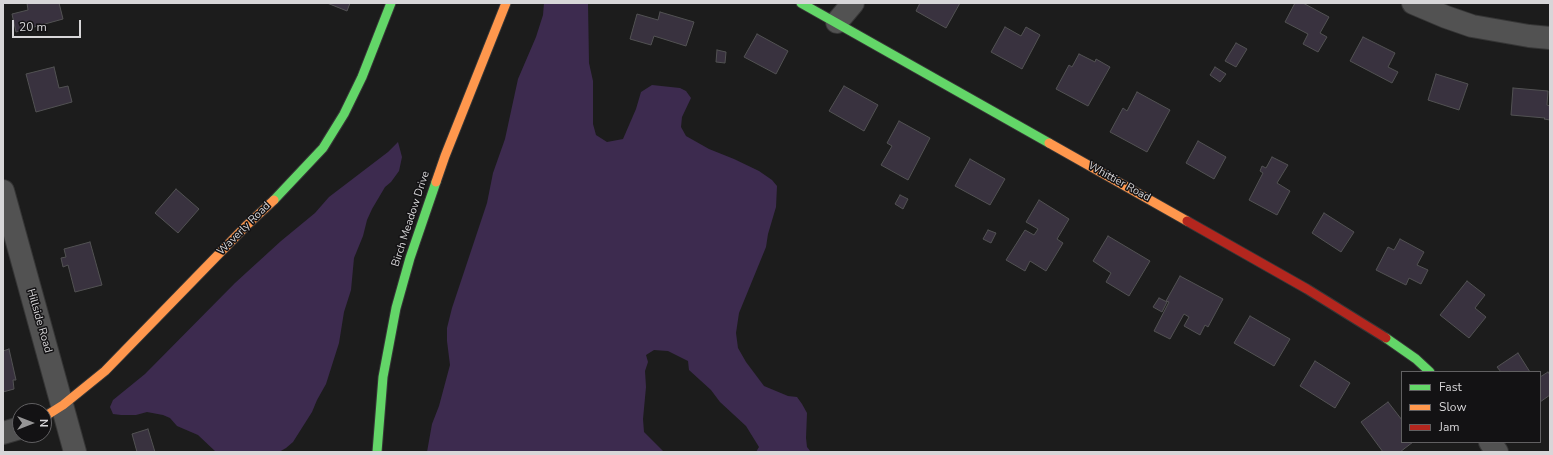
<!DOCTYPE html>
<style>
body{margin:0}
#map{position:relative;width:1553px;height:455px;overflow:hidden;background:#1c1c1c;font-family:"Nunito Sans",sans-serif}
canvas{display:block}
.frame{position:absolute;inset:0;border:4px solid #d7d6d8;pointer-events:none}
.legend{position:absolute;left:1401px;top:371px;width:140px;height:72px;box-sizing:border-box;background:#131214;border:1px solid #616062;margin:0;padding:5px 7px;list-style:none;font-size:12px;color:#d7d6d8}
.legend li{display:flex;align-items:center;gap:8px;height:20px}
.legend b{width:20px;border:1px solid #616062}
.north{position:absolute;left:12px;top:403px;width:40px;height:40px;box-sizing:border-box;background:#131214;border:1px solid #616062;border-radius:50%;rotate:90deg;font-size:11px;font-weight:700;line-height:16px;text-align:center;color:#d7d6d8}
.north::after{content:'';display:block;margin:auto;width:14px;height:18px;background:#969596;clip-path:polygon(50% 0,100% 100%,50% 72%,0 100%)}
.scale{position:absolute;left:12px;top:20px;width:69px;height:18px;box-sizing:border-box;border:2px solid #d7d6d8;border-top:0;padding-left:5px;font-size:12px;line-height:14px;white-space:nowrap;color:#d7d6d8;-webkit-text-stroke:3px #131214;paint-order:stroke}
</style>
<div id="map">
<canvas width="1553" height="455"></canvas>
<div class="frame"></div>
<ul class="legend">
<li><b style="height:5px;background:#63d668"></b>Fast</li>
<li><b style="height:5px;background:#ff974d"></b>Slow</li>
<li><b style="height:5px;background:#b3261e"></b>Jam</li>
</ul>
<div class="north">N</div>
<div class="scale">20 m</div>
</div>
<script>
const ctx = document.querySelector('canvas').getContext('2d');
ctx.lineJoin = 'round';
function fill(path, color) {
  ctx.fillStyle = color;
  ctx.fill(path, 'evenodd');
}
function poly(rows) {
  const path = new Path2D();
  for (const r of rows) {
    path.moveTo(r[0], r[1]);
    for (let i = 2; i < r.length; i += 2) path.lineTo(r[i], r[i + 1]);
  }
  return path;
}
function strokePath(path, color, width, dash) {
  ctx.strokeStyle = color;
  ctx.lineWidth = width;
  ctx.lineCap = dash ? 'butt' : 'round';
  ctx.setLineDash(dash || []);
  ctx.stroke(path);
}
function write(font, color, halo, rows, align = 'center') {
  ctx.font = font + ' "Nunito Sans",sans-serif';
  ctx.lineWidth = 3;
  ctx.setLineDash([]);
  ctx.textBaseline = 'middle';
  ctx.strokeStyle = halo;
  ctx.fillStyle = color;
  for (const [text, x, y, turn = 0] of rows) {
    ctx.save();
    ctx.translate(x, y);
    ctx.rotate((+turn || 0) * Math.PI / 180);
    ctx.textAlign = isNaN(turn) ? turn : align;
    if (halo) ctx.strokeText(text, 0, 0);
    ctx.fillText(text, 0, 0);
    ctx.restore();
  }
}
fill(poly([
 [544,3,588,3,589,63,593,81,593,124,596,135,607,142,623,139,636,109,641,92,652,85,680,88,686,91,691,98,682,117,681,127,686,136,709,149,734,159,759,171,772,180,777,186,776,207,768,234,766,247,739,313,736,333,738,348,746,362,764,386,788,396,797,397,802,404,807,413,806,438,807,447,811,452,756,452,759,447,746,426,720,402,711,390,689,370,688,361,668,351,654,350,646,355,648,362,645,371,646,387,643,419,644,432,664,452,427,452,432,424,439,406,450,365,447,341,447,328,452,308,487,203,493,173,505,139,518,79,536,37,543,15],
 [398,142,402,157,399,171,391,182,385,187,372,209,367,220,363,236,354,258,351,290,344,312,339,343,326,384,317,400,312,412,293,442,286,448,279,452,216,452,198,435,177,426,170,418,163,415,147,412,136,415,121,415,113,414,110,407,113,400,145,374,235,283,281,241,315,213,329,197,388,152]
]), '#3d2b4f');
const building = poly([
 [27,3,59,3,63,19,16,32,12,14,28,10,27,3],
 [327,3,350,3,347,11,327,3],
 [920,3,960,3,946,28,916,11,920,3],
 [1295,3,1303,3,1329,17,1320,33,1327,37,1318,52,1303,44,1308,34,1285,22,1295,3],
 [660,12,694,22,686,46,654,36,651,45,630,39,637,14,658,20,660,12],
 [1005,27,1021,36,1026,27,1040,35,1022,69,991,52,1005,27],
 [757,34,788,51,776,74,744,57,757,34],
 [1363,37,1395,53,1388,67,1398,72,1392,83,1350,61,1363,37],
 [1236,43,1247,49,1236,67,1225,61,1236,43],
 [717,50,726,52,725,63,716,62,717,50],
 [1079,54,1095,62,1096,59,1110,67,1088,106,1056,89,1069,65,1072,67,1079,54],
 [54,67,59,88,68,86,72,102,36,112,26,74,54,67],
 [1215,67,1226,74,1220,82,1210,75,1215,67],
 [1436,74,1468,84,1459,110,1428,100,1436,74],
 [844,86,878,105,864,131,829,111,844,86],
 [1513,88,1548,91,1547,105,1550,106,1550,120,1544,119,1545,118,1511,115,1513,88],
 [1137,92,1170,110,1147,152,1110,132,1123,108,1127,111,1137,92],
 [899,121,930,138,908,180,881,165,892,146,887,143,899,121],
 [1198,141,1226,157,1214,179,1186,163,1198,141],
 [1272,157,1288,165,1277,183,1290,191,1277,215,1249,200,1263,173,1260,171,1262,166,1266,168,1272,157],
 [970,159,1005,179,990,205,955,186,970,159],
 [176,189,199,209,178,233,155,213,176,189],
 [900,195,908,199,903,209,895,204,900,195],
 [1039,200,1069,219,1057,239,1063,243,1046,271,1030,261,1025,271,1006,260,1025,230,1034,235,1038,229,1026,222,1039,200],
 [1324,213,1354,232,1341,252,1312,233,1324,213],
 [988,230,996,233,991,243,983,239,988,230],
 [1108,236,1150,261,1129,296,1106,282,1111,273,1093,261,1108,236],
 [1400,239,1424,252,1417,265,1428,270,1421,284,1409,278,1406,285,1376,270,1388,247,1394,250,1400,239],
 [90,242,102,285,75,292,68,265,63,267,61,258,66,257,64,249,90,242],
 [1180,276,1223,299,1208,327,1205,325,1200,335,1184,326,1189,317,1184,314,1170,339,1154,331,1169,302,1166,301,1180,276],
 [1467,281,1485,295,1475,308,1486,317,1469,338,1440,315,1467,281],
 [1159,298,1167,302,1162,312,1153,307,1159,298],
 [1250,316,1290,339,1274,366,1234,343,1250,316],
 [9,349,16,380,13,380,14,389,3,392,3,351,9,349],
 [1518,353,1530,372,1501,372,1497,367,1518,353],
 [1315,361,1350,383,1335,408,1300,386,1315,361],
 [1548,372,1550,375,1550,395,1540,402,1540,377,1548,372],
 [1388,402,1402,420,1402,442,1413,442,1400,452,1383,452,1361,422,1388,402],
 [148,429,155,452,137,452,132,434,148,429]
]);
fill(building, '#39323f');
strokePath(building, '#525253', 1);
const street = poly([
 [1413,3,1446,17,1472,26,1529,36,1550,38],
 [837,22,853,3],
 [3,191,75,452],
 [3,433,20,428],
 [1490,442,1497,452]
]);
const fast = poly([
 [801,3,1049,143],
 [274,200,323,148,344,114,362,77,391,3],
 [1386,338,1416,359,1430,372],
 [377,452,383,377,396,308,410,258,436,182]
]);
const slow = poly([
 [1049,143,1187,221],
 [436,182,445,156,506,3],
 [44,417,63,405,105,371,247,225,274,200]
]);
const jam = poly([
 [1187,221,1307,289,1386,338]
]);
strokePath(street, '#363636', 24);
strokePath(fast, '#363636', 11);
strokePath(slow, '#363636', 11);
strokePath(jam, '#363636', 11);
strokePath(street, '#525252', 22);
strokePath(fast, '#63d668', 9);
strokePath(slow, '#ff974d', 9);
strokePath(jam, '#b3261e', 9);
write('11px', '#d7d6d8', '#131214', [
 ["Whittier Road",1119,182,29],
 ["Birch Meadow Drive",411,219,-72],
 ["Waverly Road",244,229,-45],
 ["Hillside Road",39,321,74]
]);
</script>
